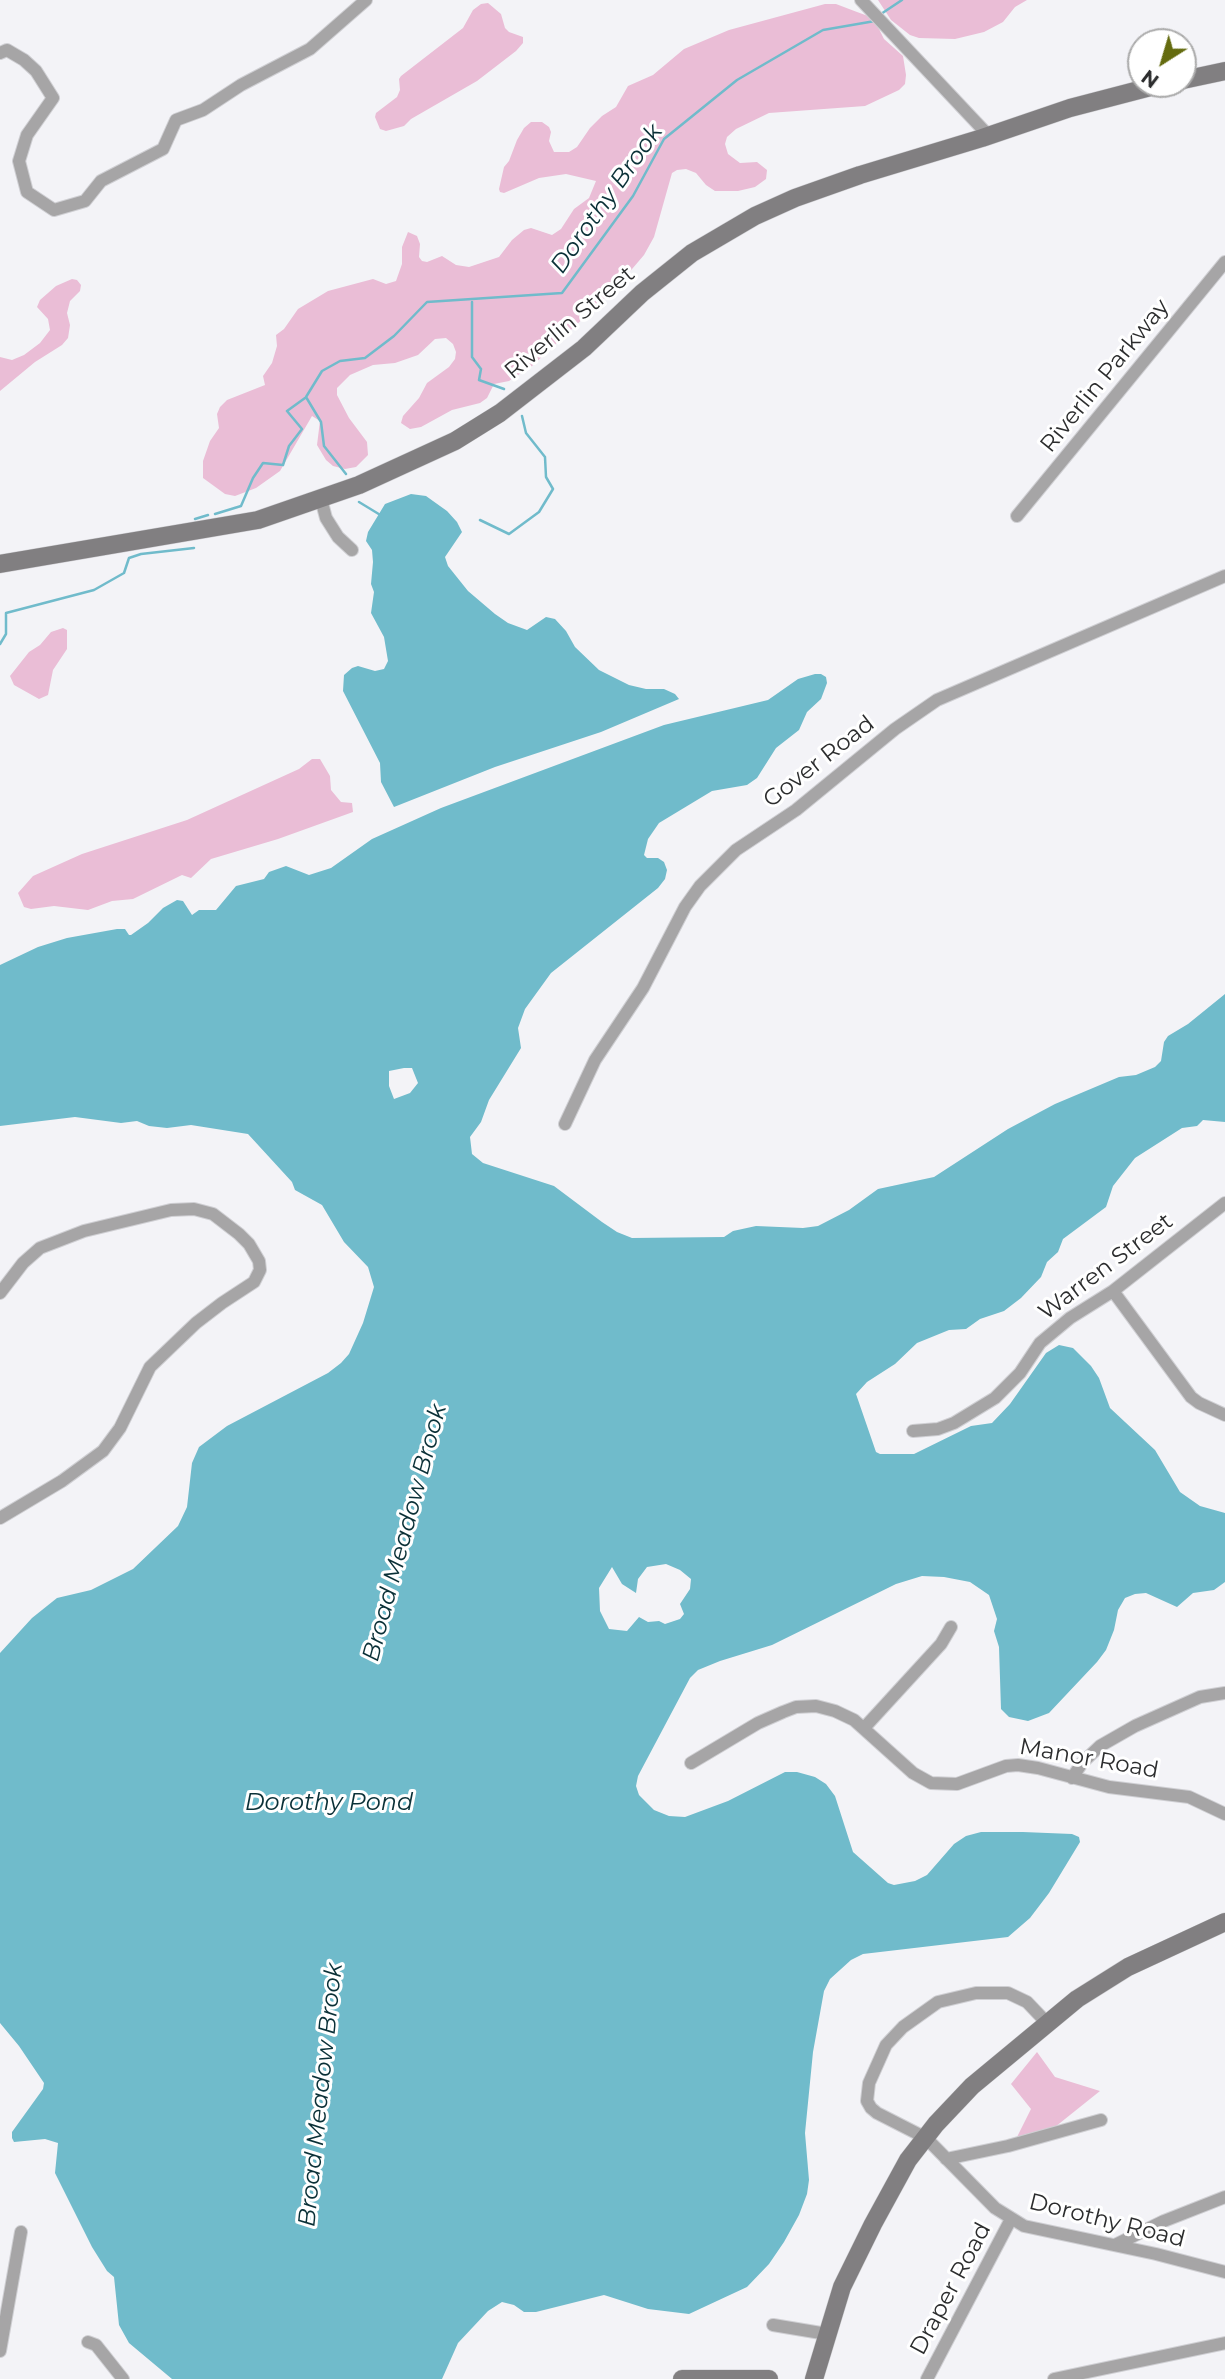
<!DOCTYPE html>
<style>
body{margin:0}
#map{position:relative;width:1225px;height:2379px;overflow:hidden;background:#f3f3f7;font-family:Montserrat,sans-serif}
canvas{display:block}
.north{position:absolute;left:1127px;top:28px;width:70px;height:70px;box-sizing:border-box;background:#fff;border:2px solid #ababab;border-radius:50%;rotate:217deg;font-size:19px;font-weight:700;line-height:28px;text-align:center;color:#2c2d2e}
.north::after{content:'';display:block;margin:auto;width:24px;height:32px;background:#646b0f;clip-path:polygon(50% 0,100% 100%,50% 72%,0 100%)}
</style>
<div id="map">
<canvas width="1225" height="2379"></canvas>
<div class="north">N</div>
</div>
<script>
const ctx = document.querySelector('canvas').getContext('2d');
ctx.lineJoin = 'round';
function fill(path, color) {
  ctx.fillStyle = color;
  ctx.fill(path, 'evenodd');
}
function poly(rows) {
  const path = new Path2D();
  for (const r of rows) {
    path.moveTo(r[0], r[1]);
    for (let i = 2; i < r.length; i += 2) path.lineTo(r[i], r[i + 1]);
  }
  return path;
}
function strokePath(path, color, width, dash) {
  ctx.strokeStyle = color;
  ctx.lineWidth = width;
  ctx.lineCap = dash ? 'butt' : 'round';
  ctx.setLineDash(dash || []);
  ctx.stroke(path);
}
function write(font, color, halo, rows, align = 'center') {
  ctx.font = font + ' Montserrat,sans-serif';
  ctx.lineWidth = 6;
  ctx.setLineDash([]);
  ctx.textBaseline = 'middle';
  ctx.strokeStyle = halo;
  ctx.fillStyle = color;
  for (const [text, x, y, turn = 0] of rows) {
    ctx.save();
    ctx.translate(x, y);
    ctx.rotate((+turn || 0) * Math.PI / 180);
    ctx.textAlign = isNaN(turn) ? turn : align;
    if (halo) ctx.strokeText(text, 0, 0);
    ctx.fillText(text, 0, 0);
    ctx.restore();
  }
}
fill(poly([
 [878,0,1027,0,1015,7,1003,22,984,32,955,39,919,38,910,35,891,20],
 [488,3,501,14,505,28,509,32,523,37,523,43,516,51,477,81,411,119,404,126,386,131,380,129,375,117,376,113,397,97,400,90,399,79,401,76,463,28,473,10,481,4],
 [825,4,836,4,857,12,868,16,878,27,884,39,903,56,906,75,905,84,899,90,865,106,769,113,736,129,727,137,725,144,728,154,740,163,757,162,767,170,766,179,755,187,738,191,715,191,706,185,696,173,686,169,677,170,672,173,654,237,644,255,615,289,532,366,509,381,494,384,487,398,480,403,452,410,421,427,410,429,401,423,403,416,419,398,427,383,449,367,455,359,456,352,453,344,446,338,435,339,418,355,395,363,373,365,350,375,337,388,337,395,349,418,367,442,368,455,356,467,345,469,333,466,326,460,317,445,320,421,312,416,280,471,256,488,235,496,225,494,203,478,203,461,210,441,219,428,217,414,220,407,227,400,265,385,263,376,272,363,277,346,276,335,284,329,298,309,328,291,373,279,386,284,396,281,402,264,402,247,408,232,417,236,420,244,419,257,422,261,427,262,442,256,456,265,469,267,499,257,512,240,524,230,531,228,552,235,561,229,574,209,589,198,596,181,566,174,539,178,504,193,500,192,499,189,504,167,509,161,517,140,524,128,531,122,542,122,549,127,551,132,549,141,554,152,569,152,577,147,590,128,602,116,616,107,628,86,653,75,684,49,729,30],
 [72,279,77,280,81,285,80,291,70,301,67,313,70,325,68,338,62,345,35,362,0,391,0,357,12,360,24,355,40,343,50,330,48,319,37,307,40,300,56,286],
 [63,628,67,630,67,649,53,670,48,695,39,699,14,685,10,676,29,652,40,645,51,632],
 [312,759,320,759,330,776,331,790,341,802,352,803,353,812,278,839,211,859,191,878,182,875,133,899,112,901,88,910,54,906,31,909,24,907,18,893,33,876,82,854,187,820,299,769],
 [1037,2052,1055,2077,1100,2091,1055,2127,1015,2141,1031,2109,1011,2084]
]), '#eabdd6');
fill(poly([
 [411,494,426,496,447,511,457,522,462,532,445,557,448,566,468,591,495,614,508,623,527,630,546,617,555,619,566,631,575,647,599,670,629,685,646,689,664,689,675,694,679,699,601,732,495,767,394,807,381,782,380,763,343,691,344,675,352,668,358,666,375,671,384,669,388,661,384,637,371,613,374,592,371,584,373,562,372,550,366,541,368,532,385,504],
 [815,674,821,674,826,677,827,683,821,699,807,712,799,730,776,748,757,778,747,785,712,791,659,823,648,839,644,855,647,858,658,858,664,862,667,870,665,879,658,888,551,973,525,1009,518,1028,521,1048,489,1100,481,1122,470,1137,472,1154,483,1163,554,1186,602,1222,617,1232,632,1238,724,1237,733,1231,756,1226,803,1228,818,1226,849,1210,878,1189,934,1177,1008,1129,1055,1104,1119,1077,1136,1075,1155,1067,1161,1061,1164,1042,1168,1036,1188,1024,1225,994,1225,1122,1203,1120,1197,1126,1182,1128,1135,1158,1113,1186,1106,1207,1063,1239,1058,1252,1047,1262,1041,1277,1021,1298,1004,1311,980,1319,966,1329,949,1330,917,1343,895,1364,867,1382,856,1394,876,1452,880,1454,914,1454,971,1426,992,1423,1010,1404,1046,1353,1059,1345,1073,1348,1091,1366,1099,1378,1110,1408,1155,1450,1180,1492,1200,1506,1225,1513,1225,1582,1214,1590,1193,1593,1177,1607,1146,1593,1135,1594,1125,1598,1118,1610,1114,1630,1106,1650,1097,1662,1049,1713,1028,1721,1009,1717,1001,1709,999,1647,994,1631,997,1619,989,1595,970,1582,944,1577,922,1576,896,1584,772,1645,720,1661,698,1670,690,1678,638,1776,636,1786,639,1795,654,1810,669,1816,685,1817,728,1801,785,1772,797,1772,815,1777,826,1784,835,1796,853,1852,888,1883,894,1885,915,1881,927,1875,954,1844,966,1836,981,1832,1023,1832,1072,1834,1079,1837,1080,1842,1049,1893,1030,1918,1008,1937,863,1954,851,1960,830,1979,824,1991,813,2052,805,2133,809,2180,807,2194,799,2215,784,2242,769,2264,747,2287,689,2314,648,2309,604,2295,536,2312,524,2312,514,2305,502,2302,488,2311,458,2343,442,2379,172,2379,129,2343,119,2325,114,2277,107,2271,92,2247,55,2173,58,2143,45,2139,14,2142,12,2138,12,2132,43,2089,44,2083,19,2046,0,2023,0,1653,32,1618,57,1598,91,1590,133,1569,178,1526,187,1507,192,1463,199,1447,227,1426,328,1373,341,1363,349,1354,363,1323,374,1287,368,1267,344,1242,322,1205,295,1190,292,1182,248,1134,191,1125,167,1128,149,1126,137,1121,121,1123,75,1117,0,1126,0,965,38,947,67,938,117,929,125,929,129,935,131,935,148,923,163,908,177,900,183,901,192,915,199,910,216,910,236,886,264,879,269,872,286,866,309,875,331,868,372,839,441,808,664,725,768,700,798,679],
 [404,1068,412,1068,418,1083,410,1093,394,1099,389,1086,389,1071],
 [666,1564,680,1570,691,1579,690,1589,680,1604,684,1614,680,1619,665,1624,659,1621,648,1622,639,1617,627,1631,609,1629,600,1611,599,1588,612,1567,622,1584,636,1593,638,1579,647,1567]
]), '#70bbcb');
strokePath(poly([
 [881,14,902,0],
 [472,302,472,357,481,369,479,380,504,389],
 [346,474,324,446,321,422,306,397,322,371,340,361,365,358,394,336,427,302,562,293,633,196,664,139,737,80,823,30,875,21],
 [359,502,382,516],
 [215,514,241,506,253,478,263,463,283,465,289,446,302,429,287,411,305,398],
 [195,519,208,515],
 [480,520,509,534,539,512,553,489,546,477,545,457,526,433,522,416],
 [0,644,6,634,6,613,94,590,124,573,129,558,141,554,194,548]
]), '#70bbcb', 2.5);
const street = poly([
 [861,0,989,136],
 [0,53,7,50,24,60,36,71,53,98,27,135,19,161,27,192,54,210,85,201,101,181,163,149,176,120,203,110,241,85,310,49,366,0],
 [321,499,326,518,338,537,352,550],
 [1017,516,1225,262],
 [565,1124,595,1060,643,988,685,907,700,886,736,850,796,810,895,729,937,700,1225,576],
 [1113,1291,1191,1397,1199,1403,1225,1415],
 [0,1293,23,1263,40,1248,84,1231,171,1210,194,1209,213,1214,239,1234,249,1244,259,1261,260,1270,254,1282,222,1303,196,1323,150,1367,120,1428,103,1451,62,1481,0,1518],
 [913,1431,938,1429,954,1423,995,1398,1020,1373,1040,1343,1070,1318,1113,1291,1225,1203],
 [864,1728,941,1644,951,1627],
 [691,1763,758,1723,783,1712,796,1707,816,1706,835,1711,854,1720,913,1773,931,1783,957,1784,1006,1766,1018,1765,1038,1768,1109,1787,1189,1797,1225,1814],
 [1072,1778,1082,1763,1100,1746,1135,1726,1200,1697,1225,1693],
 [1047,2023,1027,2002,1008,1993,976,1993,938,2002,903,2027,886,2045,869,2083,867,2101,871,2108,877,2113,926,2138,995,2208,1024,2226,1156,2254,1225,2272],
 [946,2159,1008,2146,1101,2120],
 [1115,2245,1164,2221,1225,2197],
 [773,2325,827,2334],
 [88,2342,96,2345,123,2379],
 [0,2351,21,2232],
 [927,2379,1011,2219],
 [1054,2379,1225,2343]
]);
const secondary = poly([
 [1183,80,1225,71],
 [0,564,258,520,359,485,455,441,500,413,584,348,642,293,692,253,755,216,795,198,860,175,982,138,1070,108,1162,84],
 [682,2379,769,2379],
 [814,2379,842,2287,873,2224,908,2160,936,2124,972,2086,1077,1999,1128,1967,1225,1922]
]);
strokePath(street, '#cfcfd3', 14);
strokePath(secondary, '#cfcfd3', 19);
strokePath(street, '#a6a5a6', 12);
strokePath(secondary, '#817f81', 18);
write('23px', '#2c2d2e', '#fff', [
 ["Riverlin Street",570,323,-40],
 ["Riverlin Parkway",1105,376,-51],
 ["Gover Road",819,762,-38],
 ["Warren Street",1106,1267,-37],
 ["Manor Road",1089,1759,10],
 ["Dorothy Road",1107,2221,14],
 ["Draper Road",951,2289,-62]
]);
write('italic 24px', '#0a3037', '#fff', [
 ["Dorothy Brook",607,199,-55],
 ["Broad Meadow Brook",405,1533,-75],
 ["Dorothy Pond",329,1803],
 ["Broad Meadow Brook",321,2095,-84]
]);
</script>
